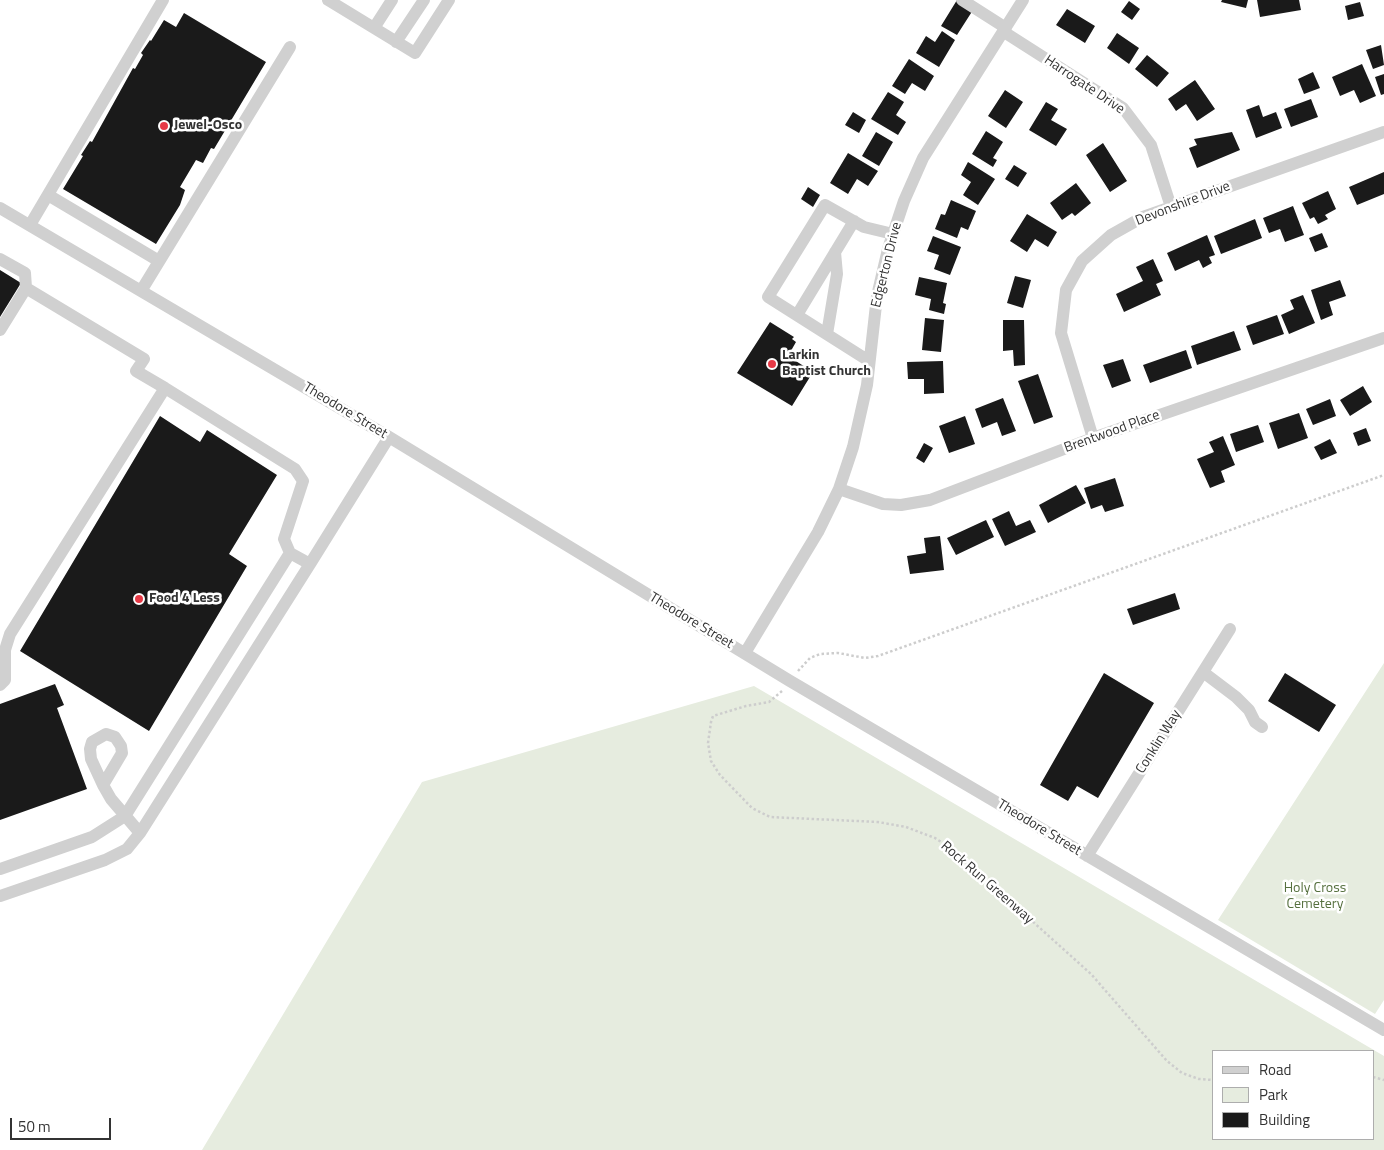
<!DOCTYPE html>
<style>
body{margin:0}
#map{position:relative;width:1384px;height:1150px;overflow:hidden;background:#fff;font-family:"Titillium Web",sans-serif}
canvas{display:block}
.legend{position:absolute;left:1212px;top:1050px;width:162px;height:90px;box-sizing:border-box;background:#fff;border:1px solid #adadad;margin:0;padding:6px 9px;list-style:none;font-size:15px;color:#333}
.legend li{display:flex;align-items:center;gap:10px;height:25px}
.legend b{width:25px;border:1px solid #adadad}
.scale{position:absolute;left:10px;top:1118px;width:101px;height:22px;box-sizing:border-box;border:2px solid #333;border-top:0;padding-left:6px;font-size:15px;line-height:18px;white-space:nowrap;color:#333;-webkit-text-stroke:4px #fff;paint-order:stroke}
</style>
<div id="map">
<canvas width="1384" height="1150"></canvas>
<ul class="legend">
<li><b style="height:6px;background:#d0d0d0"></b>Road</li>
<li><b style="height:14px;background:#e6ecdf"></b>Park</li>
<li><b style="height:14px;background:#1a1a1a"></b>Building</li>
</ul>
<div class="scale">50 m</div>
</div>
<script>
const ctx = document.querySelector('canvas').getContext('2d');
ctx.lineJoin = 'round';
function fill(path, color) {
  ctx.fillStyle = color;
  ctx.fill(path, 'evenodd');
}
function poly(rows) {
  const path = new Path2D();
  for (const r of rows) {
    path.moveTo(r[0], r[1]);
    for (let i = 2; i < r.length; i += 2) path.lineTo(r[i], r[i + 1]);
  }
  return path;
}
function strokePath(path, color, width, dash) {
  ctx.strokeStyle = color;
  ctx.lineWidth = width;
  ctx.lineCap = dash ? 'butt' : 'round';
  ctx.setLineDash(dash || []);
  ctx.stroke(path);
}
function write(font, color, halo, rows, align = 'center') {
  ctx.font = font + ' "Titillium Web",sans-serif';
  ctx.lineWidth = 5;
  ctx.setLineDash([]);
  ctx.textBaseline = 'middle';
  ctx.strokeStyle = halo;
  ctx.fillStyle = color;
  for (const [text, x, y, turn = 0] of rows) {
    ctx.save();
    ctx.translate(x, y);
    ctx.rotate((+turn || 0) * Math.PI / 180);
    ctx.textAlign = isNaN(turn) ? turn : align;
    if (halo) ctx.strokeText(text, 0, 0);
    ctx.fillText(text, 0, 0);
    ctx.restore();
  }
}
fill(poly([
 [1384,663,1384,1000,1375,1014,1218,920],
 [754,686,1384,1056,1384,1150,202,1150,422,782],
 [1213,1051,1373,1051,1373,1139,1213,1139]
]), '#e6ecdf');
fill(poly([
 [957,0,973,10,957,35,941,26],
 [1222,0,1248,0,1246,8,1221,2],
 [1257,0,1299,0,1301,10,1260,17],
 [1129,1,1140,9,1132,20,1121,12],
 [1360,2,1364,16,1348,20,1345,6],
 [1067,9,1095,26,1085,43,1056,25],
 [184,13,266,62,214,149,211,148,203,163,196,160,180,187,185,190,180,205,156,244,63,189,83,156,81,155,90,141,92,142,133,68,135,69,143,55,141,53,150,40,151,41,164,20,176,27],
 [942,31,955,40,939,67,916,53,926,36,935,42],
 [1117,33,1139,48,1129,64,1107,48],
 [1381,45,1384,65,1373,69,1366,50],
 [1147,55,1169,73,1157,87,1135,69],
 [909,59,934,76,925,91,912,83,905,94,892,86],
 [1362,64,1376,96,1360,103,1354,90,1340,96,1332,77],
 [1313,72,1320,88,1304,94,1298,79],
 [1384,74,1384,94,1381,95,1375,77],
 [1195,80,1215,109,1197,121,1186,104,1176,111,1168,99],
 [1005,90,1023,102,1006,128,988,116],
 [888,92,904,102,896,115,906,122,898,135,871,119],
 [1311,99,1318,117,1291,127,1284,109],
 [1046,102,1058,109,1051,120,1067,129,1056,146,1029,130],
 [1259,105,1263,117,1276,112,1282,128,1256,138,1246,110],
 [853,112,866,120,859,133,845,125],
 [986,131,1003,142,993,158,997,160,993,167,972,154],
 [876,132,893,142,879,166,862,156],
 [1232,132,1240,150,1197,168,1189,148,1197,145,1194,139],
 [1103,143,1127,181,1110,192,1086,155],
 [848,153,878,171,868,186,857,179,848,194,830,183],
 [968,162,995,179,978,205,963,195,971,182,961,175],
 [1014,165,1027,173,1018,187,1005,179],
 [1384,172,1384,194,1357,205,1349,187],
 [1076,183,1091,203,1075,216,1072,213,1062,220,1050,203],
 [808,187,820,195,813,207,801,199],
 [1328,191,1336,209,1325,215,1328,219,1318,224,1314,217,1310,219,1302,203],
 [951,200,976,211,968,230,961,227,957,238,935,229,941,214,945,215],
 [1293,206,1304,235,1285,242,1280,229,1269,233,1263,218],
 [1027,214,1057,232,1048,247,1035,239,1027,252,1010,241],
 [1255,219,1262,238,1221,254,1214,236],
 [1322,233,1328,247,1315,252,1309,238],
 [1207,235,1215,255,1209,257,1212,263,1203,268,1199,260,1175,271,1167,253],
 [933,236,961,247,950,275,934,269,939,255,927,251],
 [1153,259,1163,281,1156,284,1161,295,1124,312,1116,294,1143,281,1136,267],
 [0,270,21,283,0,317],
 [1015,276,1031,280,1023,308,1007,303],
 [919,277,947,283,943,303,946,304,944,314,929,310,931,299,915,295],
 [1340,280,1346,296,1329,302,1333,315,1321,320,1311,290],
 [1303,295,1315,323,1289,334,1281,315,1294,309,1290,300],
 [1277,315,1284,334,1253,345,1246,326],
 [925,318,944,320,941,352,922,350],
 [1003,320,1024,320,1025,365,1014,366,1013,350,1003,351],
 [770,322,794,337,792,339,796,342,788,356,813,372,792,406,737,373],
 [1234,331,1241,350,1197,365,1191,346],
 [1186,350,1192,368,1150,383,1143,365],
 [1123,359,1131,381,1112,388,1103,365],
 [943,361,944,393,924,394,924,379,908,379,907,362],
 [1038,374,1053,417,1034,424,1018,381],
 [1363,386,1372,402,1350,416,1340,400],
 [1003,398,1016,431,1002,436,997,422,982,428,975,409],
 [1330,399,1336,416,1313,425,1306,409],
 [1299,413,1308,438,1278,449,1269,423],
 [160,416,200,442,207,430,277,475,229,554,247,566,149,731,20,651],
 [965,416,975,444,949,453,939,426],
 [1258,425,1264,442,1236,452,1230,434],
 [1366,428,1371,441,1358,446,1353,433],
 [1223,436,1235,465,1221,471,1225,482,1210,488,1197,459,1214,452,1209,442],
 [1330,439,1337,453,1321,460,1314,447],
 [924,443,933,448,924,463,916,458],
 [1115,478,1124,506,1105,512,1102,505,1091,509,1084,488],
 [1076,485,1086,503,1048,523,1039,505],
 [1009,511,1016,526,1030,520,1036,532,1005,546,992,519],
 [986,520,994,537,956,555,947,538],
 [940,536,944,570,910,574,907,556,926,553,924,538],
 [1175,593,1180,609,1133,625,1127,609],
 [1104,673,1154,703,1098,798,1077,786,1068,801,1040,785],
 [1285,673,1336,705,1319,732,1268,701],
 [55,684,64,705,57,708,87,789,0,820,0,704]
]), '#1a1a1a');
strokePath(poly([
 [798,671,810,658,820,654,838,653,865,658,878,656,1384,475],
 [782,691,769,702,746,706,713,716,711,722,708,743,711,761,720,775,752,808,770,817,878,822,906,827,935,838,952,849,1091,974,1167,1061,1182,1073,1199,1079,1213,1080],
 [1373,1077,1384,1080]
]), '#cdcdcd', 2.5, [2.5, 2.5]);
strokePath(poly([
 [328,0,415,53,449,0],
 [962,0,1006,28],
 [374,28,392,0],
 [1004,32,1123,108,1151,145,1171,207],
 [396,42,424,0],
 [48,195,159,261],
 [0,208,389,437,790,681,1384,1030],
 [30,225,163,0],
 [0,259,25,273,26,288,0,330],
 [26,288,144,359,136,371,165,388],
 [141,291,290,47],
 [797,315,854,221],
 [827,334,837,274,835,252],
 [869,361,768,297,825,205,864,227,893,234],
 [1093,438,1061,333,1066,290,1082,261,1111,235,1143,217,1384,132],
 [839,489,883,504,901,505,930,500,1093,438,1384,338],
 [745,653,818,532,839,489,853,447,867,385,877,296,888,249,904,201,923,158,1023,0],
 [1203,672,1236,697,1249,710,1255,722,1262,727],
 [0,685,5,680,5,650,10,634,165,388,295,469,303,481,284,539,290,553,310,564,389,437],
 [103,785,91,759,90,749,92,742,106,734,115,737,121,746,122,753,103,785,111,799,140,833],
 [1087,856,1230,629],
 [0,869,92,837,125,816,290,553],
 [0,896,105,860,127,849,140,833,310,564]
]), '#d0d0d0', 12);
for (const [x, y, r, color] of [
 [164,126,5,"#e63946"],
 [772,364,5,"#e63946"],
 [139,599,5,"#e63946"]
]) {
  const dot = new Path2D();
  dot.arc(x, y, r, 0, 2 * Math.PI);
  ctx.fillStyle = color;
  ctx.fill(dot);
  strokePath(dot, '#fff', 2);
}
write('14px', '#333', '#fff', [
 ["Harrogate Drive",1084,85,34],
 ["Devonshire Drive",1183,204,-21],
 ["Edgerton Drive",887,265,-76],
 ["Theodore Street",345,411,31],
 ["Brentwood Place",1112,432,-20],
 ["Theodore Street",691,621,31],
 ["Conklin Way",1159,742,-58],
 ["Theodore Street",1039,828,31],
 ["Rock Run Greenway",987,883,41]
]);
write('bold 14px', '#333', '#fff', [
 ["Jewel-Osco",174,126],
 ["Larkin",782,356],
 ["Baptist Church",782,372],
 ["Food 4 Less",149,599]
], 'left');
write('14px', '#56703f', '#fff', [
 ["Holy Cross",1315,889],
 ["Cemetery",1315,905]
]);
</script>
